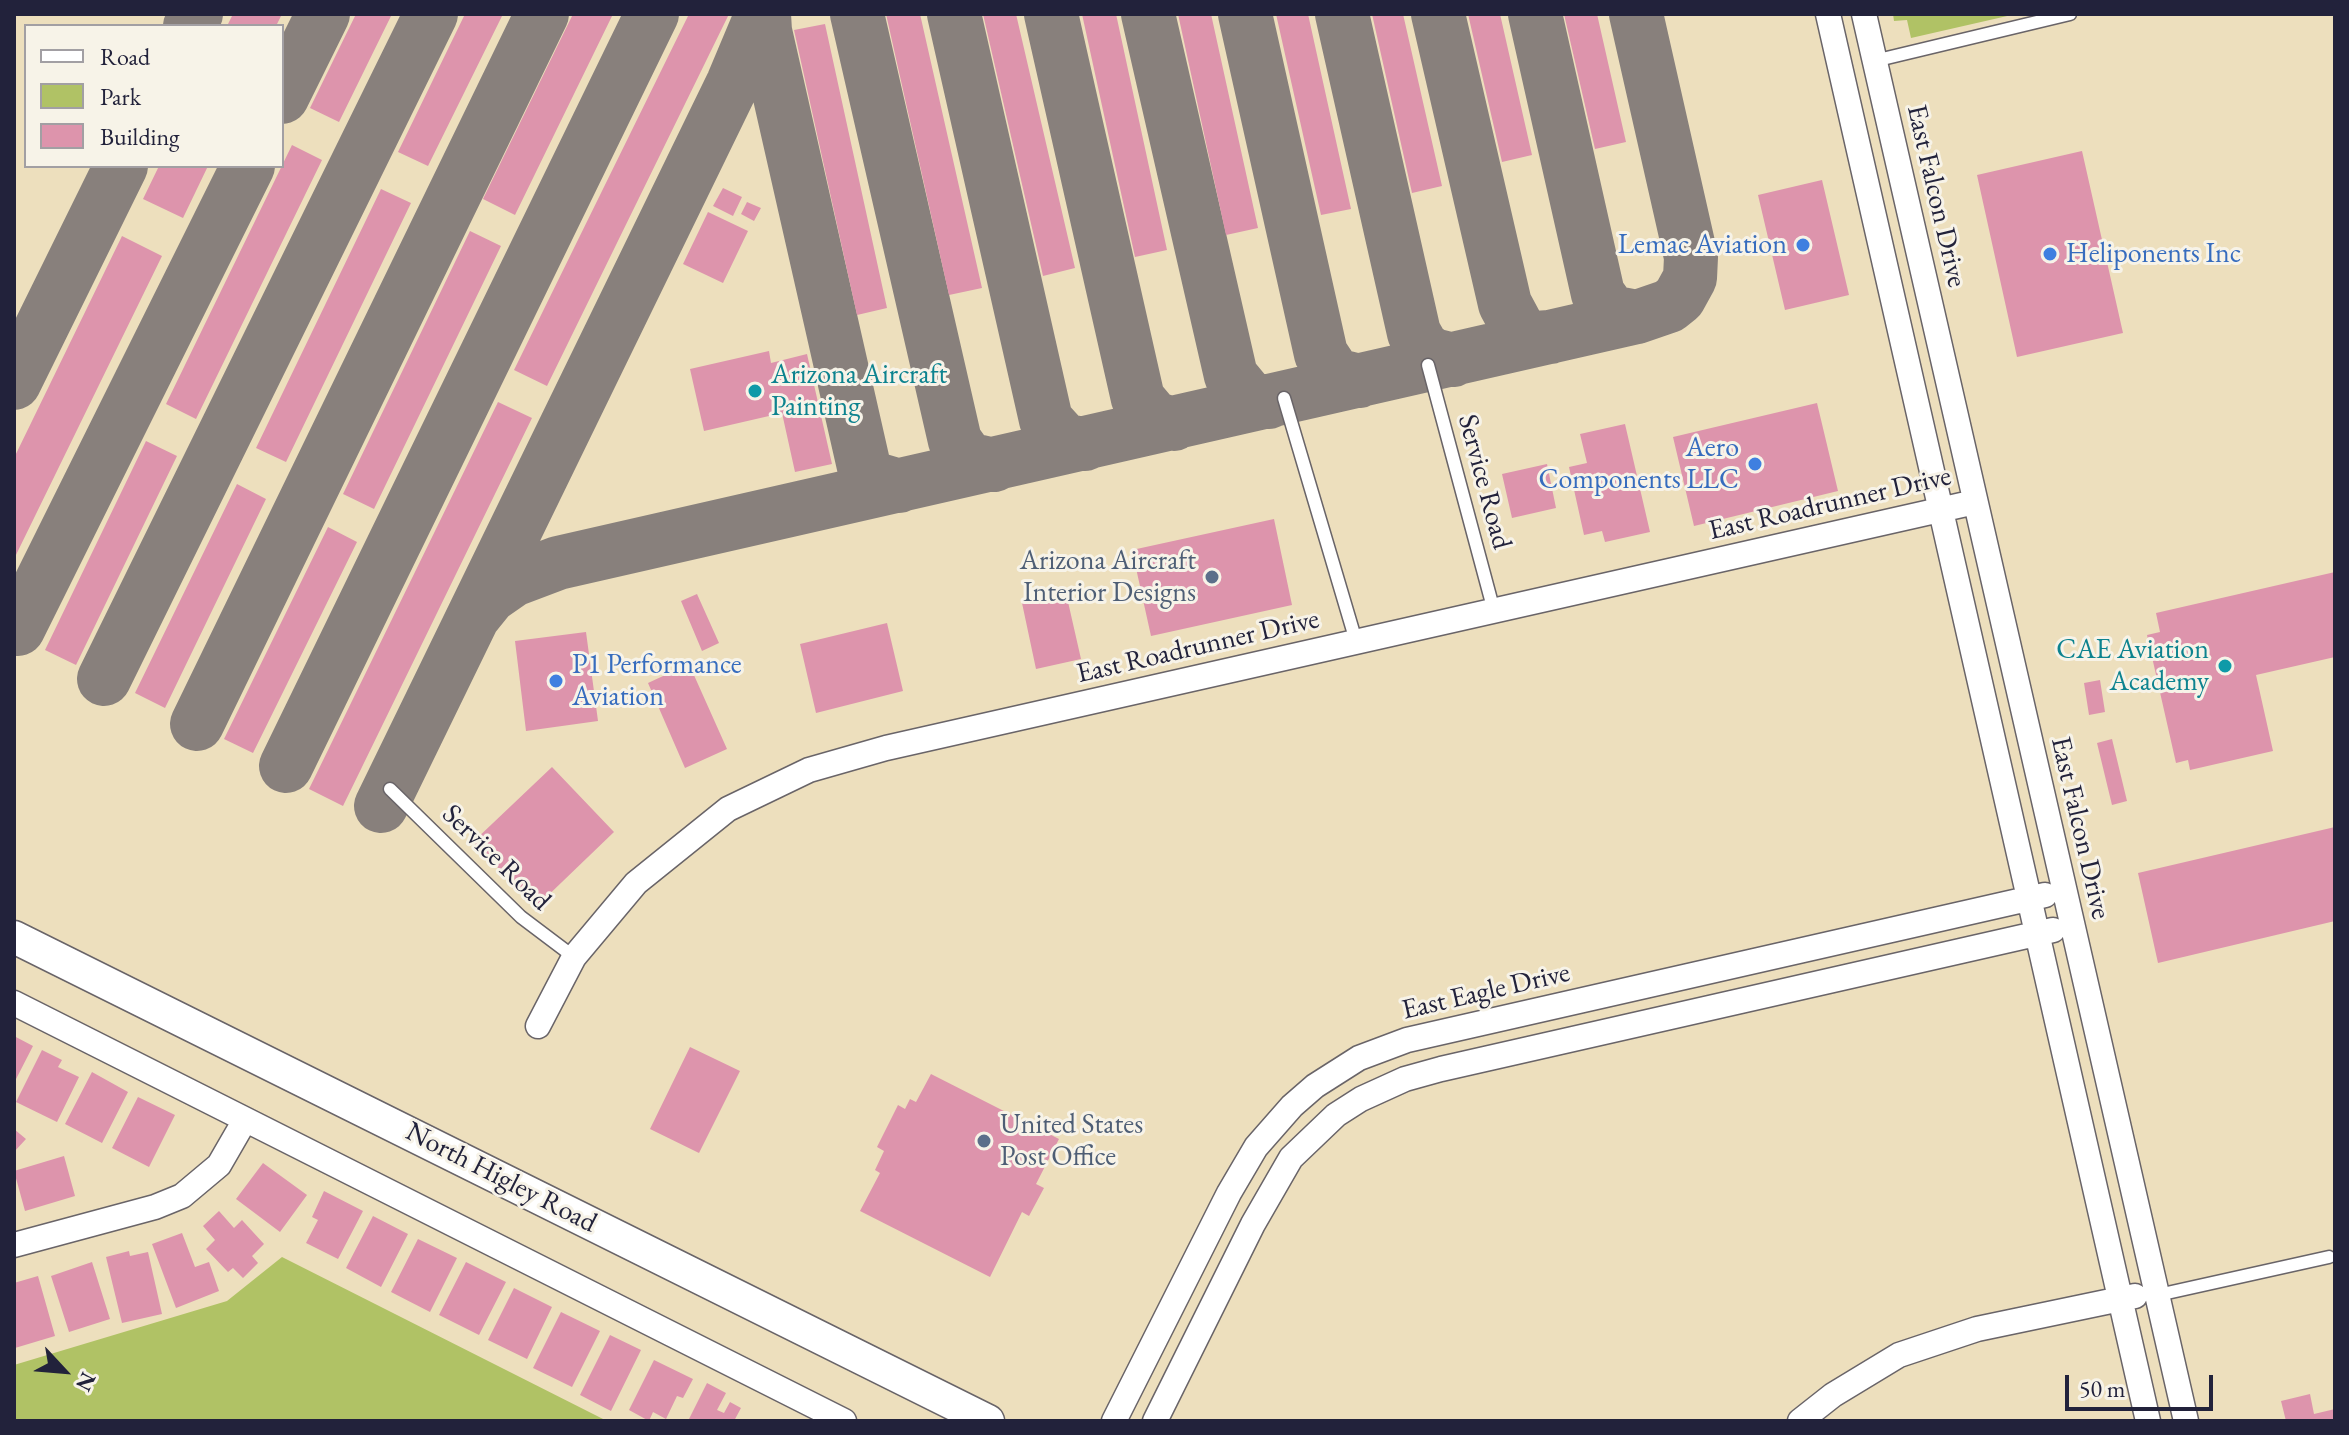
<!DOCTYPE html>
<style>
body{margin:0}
#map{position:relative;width:2349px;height:1435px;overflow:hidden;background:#eddfbd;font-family:"EB Garamond",serif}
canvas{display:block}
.frame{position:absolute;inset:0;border:16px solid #22223b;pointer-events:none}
.legend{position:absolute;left:24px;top:24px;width:260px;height:144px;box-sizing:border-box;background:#f7f3e8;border:2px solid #a29fa3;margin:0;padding:10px 14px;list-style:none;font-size:24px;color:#22223b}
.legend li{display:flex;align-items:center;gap:16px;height:40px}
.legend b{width:40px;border:2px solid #a29fa3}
.north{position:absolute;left:24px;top:1331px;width:80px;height:80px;-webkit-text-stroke:6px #f7f3e8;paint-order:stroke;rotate:116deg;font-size:22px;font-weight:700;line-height:32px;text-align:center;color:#22223b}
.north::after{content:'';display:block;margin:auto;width:28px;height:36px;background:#22223b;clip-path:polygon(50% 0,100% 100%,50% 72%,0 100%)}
.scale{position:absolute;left:2065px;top:1375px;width:148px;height:36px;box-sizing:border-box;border:4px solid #22223b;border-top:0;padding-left:10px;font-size:24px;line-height:28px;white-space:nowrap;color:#22223b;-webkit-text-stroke:6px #f7f3e8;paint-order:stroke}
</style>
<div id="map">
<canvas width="2349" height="1435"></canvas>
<div class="frame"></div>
<ul class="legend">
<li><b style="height:10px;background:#fff"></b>Road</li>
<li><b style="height:22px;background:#b0c265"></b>Park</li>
<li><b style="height:22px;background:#dd94ac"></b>Building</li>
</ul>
<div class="north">N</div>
<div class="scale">50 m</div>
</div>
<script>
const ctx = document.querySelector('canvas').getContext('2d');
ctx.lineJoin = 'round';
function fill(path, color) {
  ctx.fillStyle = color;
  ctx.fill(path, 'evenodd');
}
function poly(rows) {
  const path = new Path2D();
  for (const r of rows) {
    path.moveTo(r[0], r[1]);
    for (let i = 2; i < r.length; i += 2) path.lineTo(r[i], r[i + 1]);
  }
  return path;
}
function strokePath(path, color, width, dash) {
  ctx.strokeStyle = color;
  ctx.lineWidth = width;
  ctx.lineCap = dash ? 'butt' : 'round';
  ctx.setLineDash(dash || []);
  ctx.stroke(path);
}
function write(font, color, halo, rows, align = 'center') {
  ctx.font = font + ' "EB Garamond",serif';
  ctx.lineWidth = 6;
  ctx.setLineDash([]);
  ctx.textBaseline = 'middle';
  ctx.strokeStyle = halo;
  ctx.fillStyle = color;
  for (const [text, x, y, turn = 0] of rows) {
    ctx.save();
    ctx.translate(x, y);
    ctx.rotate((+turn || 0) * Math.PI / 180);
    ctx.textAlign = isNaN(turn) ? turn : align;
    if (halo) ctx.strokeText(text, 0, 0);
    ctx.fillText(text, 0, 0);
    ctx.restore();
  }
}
fill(poly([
 [1893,14,2016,14,1911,38,1907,20,1894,21],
 [282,1257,607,1421,14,1421,14,1365,227,1301]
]), '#b0c265');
strokePath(poly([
 [764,14,765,31,864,467,872,478,899,486],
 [857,14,955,441,968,459,994,465],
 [954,14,1046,420,1065,441,1085,444],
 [1051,14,1138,399,1154,418,1174,424],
 [1148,14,1231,376,1250,399,1269,402],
 [1245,14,1321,354,1335,375,1359,381],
 [1342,14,1414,333,1422,347,1433,355,1453,360],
 [1438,14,1505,304,1520,332,1535,338,1550,337],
 [1535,14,1598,294,1611,312,1637,317],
 [190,26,196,14],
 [282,97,323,14],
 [14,383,121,166],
 [473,617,490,596,513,580,558,563,1637,317,1669,306,1679,298,1690,278,1691,257,1636,14],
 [18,629,248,166],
 [104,679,431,14],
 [197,724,542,14],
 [286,766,652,14],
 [381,806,733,83,762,14]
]), '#88807c', 54);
fill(poly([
 [233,14,282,14,276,26,227,26],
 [356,14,392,14,339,122,310,108],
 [465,14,503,14,428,166,398,152],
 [573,14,613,14,515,215,483,199],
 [689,14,729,14,547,386,514,370],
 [886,14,920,14,982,288,949,295],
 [983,14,1016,14,1075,268,1043,276],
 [1082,14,1116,14,1167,250,1135,257],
 [1178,14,1211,14,1258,228,1226,235],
 [1276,14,1308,14,1351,209,1321,215],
 [1372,14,1403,14,1442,186,1412,193],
 [1468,14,1500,14,1532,155,1502,162],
 [1564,14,1597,14,1626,142,1595,149],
 [825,24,887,308,857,315,794,30],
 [292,145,322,160,196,419,166,404],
 [2082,151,2123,333,2017,357,1977,175],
 [159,166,208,166,183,218,143,199],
 [1822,180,1849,295,1785,310,1758,195],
 [723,188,742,197,733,216,713,206],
 [381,189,411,203,286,462,256,448],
 [747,202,761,208,754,221,741,214],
 [708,212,748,231,723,283,683,264],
 [470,231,501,246,374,509,343,494],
 [122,236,162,256,14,559,14,458],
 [769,351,771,363,807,354,832,464,795,472,782,413,704,431,690,369],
 [498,402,532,418,343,806,309,789],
 [1817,403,1838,491,1694,526,1673,437],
 [1625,424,1650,532,1605,542,1602,531,1584,535,1569,467,1587,463,1580,434],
 [146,441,177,456,76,665,45,650],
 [1547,464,1556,508,1512,518,1502,474],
 [237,484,266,499,165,708,135,693],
 [1274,519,1292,605,1151,636,1132,550],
 [328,527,357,542,253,753,224,739],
 [2335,572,2335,657,2256,675,2273,751,2190,770,2188,760,2176,763,2147,635,2160,632,2156,613],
 [1066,593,1081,659,1036,669,1022,603],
 [697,594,719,643,702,651,681,601],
 [887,623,903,691,816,713,800,644],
 [586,632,598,721,526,731,515,641],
 [689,664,727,749,685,768,648,683],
 [2100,680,2105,712,2089,715,2084,683],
 [2112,739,2127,801,2112,805,2097,743],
 [552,767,614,832,536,907,473,842],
 [2335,827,2335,921,2158,963,2138,873],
 [14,1036,33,1046,14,1083],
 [690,1047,740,1071,699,1153,650,1129],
 [42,1050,62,1060,58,1067,79,1077,57,1122,16,1102],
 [92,1072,128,1092,102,1143,65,1124],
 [931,1074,1059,1139,1036,1184,1044,1188,1029,1216,1022,1212,990,1277,860,1211,880,1173,875,1170,884,1151,877,1147,898,1105,905,1109,910,1099,916,1102],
 [138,1097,175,1115,149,1167,112,1148],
 [14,1129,26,1139,14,1152],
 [64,1156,75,1196,25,1211,14,1171],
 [263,1163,307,1195,280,1232,236,1199],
 [324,1191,363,1211,338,1259,306,1243,318,1220,312,1217],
 [219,1211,234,1228,242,1220,264,1244,252,1256,258,1263,243,1278,233,1268,228,1272,206,1249,215,1240,203,1226],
 [373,1216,408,1234,381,1287,346,1268],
 [182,1233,195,1267,209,1262,219,1291,176,1308,152,1244],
 [418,1239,457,1258,430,1312,391,1292],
 [129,1251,130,1256,148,1252,162,1314,122,1323,106,1257],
 [92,1262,110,1319,69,1332,51,1276],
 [466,1262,506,1282,479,1335,439,1315],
 [38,1276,55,1336,15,1348,14,1283],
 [514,1288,552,1307,527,1359,488,1340],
 [561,1312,600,1331,572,1387,533,1368],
 [610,1335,641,1350,611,1411,580,1395],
 [654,1360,693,1379,683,1398,677,1396,666,1419,653,1412,649,1421,629,1410],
 [707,1383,726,1393,717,1410,724,1413,730,1402,741,1408,734,1421,688,1421],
 [2310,1394,2314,1414,2335,1409,2335,1421,2286,1421,2281,1401]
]), '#dd94ac');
const service = poly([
 [1874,61,2070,14],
 [1428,365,1494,611],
 [1284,398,1356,641],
 [390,789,521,917,574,957],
 [2158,1295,2329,1257]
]);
const minor = poly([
 [1828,14,2148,1421],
 [1864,14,2186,1421],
 [14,1003,844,1421],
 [538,1026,574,957,636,883,728,809,809,770,886,748,1975,502],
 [14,1245,155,1207,182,1196,219,1165,245,1120],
 [1114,1421,1229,1193,1256,1147,1292,1106,1315,1086,1359,1058,1407,1040,2045,895],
 [1155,1421,1253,1224,1291,1158,1336,1115,1361,1099,1405,1079,1441,1069,2053,930],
 [1800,1421,1833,1395,1899,1355,1977,1329,2135,1296]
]);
const secondary = poly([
 [14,937,988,1421]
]);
strokePath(service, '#696468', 15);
strokePath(minor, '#696468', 27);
strokePath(secondary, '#696468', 35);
strokePath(service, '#fff', 12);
strokePath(minor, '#fff', 24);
strokePath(secondary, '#fff', 32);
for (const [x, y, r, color] of [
 [1803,245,8,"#3f7fe0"],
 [2050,254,8,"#3f7fe0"],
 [755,391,8,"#0f9aa8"],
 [1755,464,8,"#3f7fe0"],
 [1212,577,8,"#5c6f8a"],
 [2225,666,8,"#0f9aa8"],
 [556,681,8,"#3f7fe0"],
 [984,1141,8,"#5c6f8a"]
]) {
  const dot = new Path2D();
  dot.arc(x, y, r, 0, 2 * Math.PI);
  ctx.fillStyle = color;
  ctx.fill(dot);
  strokePath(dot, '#f7f3e8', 3);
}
write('28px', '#22223b', '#f7f3e8', [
 ["East Falcon Drive",1936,196,77],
 ["Service Road",1484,482,75],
 ["East Roadrunner Drive",1830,504,-13],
 ["East Roadrunner Drive",1198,647,-13],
 ["East Falcon Drive",2080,828,77],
 ["Service Road",496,858,44],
 ["East Eagle Drive",1486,992,-13],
 ["North Higley Road",501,1178,27]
]);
write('28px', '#366cbe', '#f7f3e8', [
 ["Lemac Aviation",1787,245],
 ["Heliponents Inc",2066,254,"left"],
 ["Aero",1739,448],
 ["Components LLC",1739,480],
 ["P1 Performance",572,665,"left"],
 ["Aviation",572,697,"left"]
], 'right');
write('28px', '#0d838f', '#f7f3e8', [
 ["Arizona Aircraft",771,375],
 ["Painting",771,407],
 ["CAE Aviation",2209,650,"right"],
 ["Academy",2209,682,"right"]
], 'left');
write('28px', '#4e5e75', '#f7f3e8', [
 ["Arizona Aircraft",1196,561],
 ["Interior Designs",1196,593],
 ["United States",1000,1125,"left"],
 ["Post Office",1000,1157,"left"]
], 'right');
</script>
